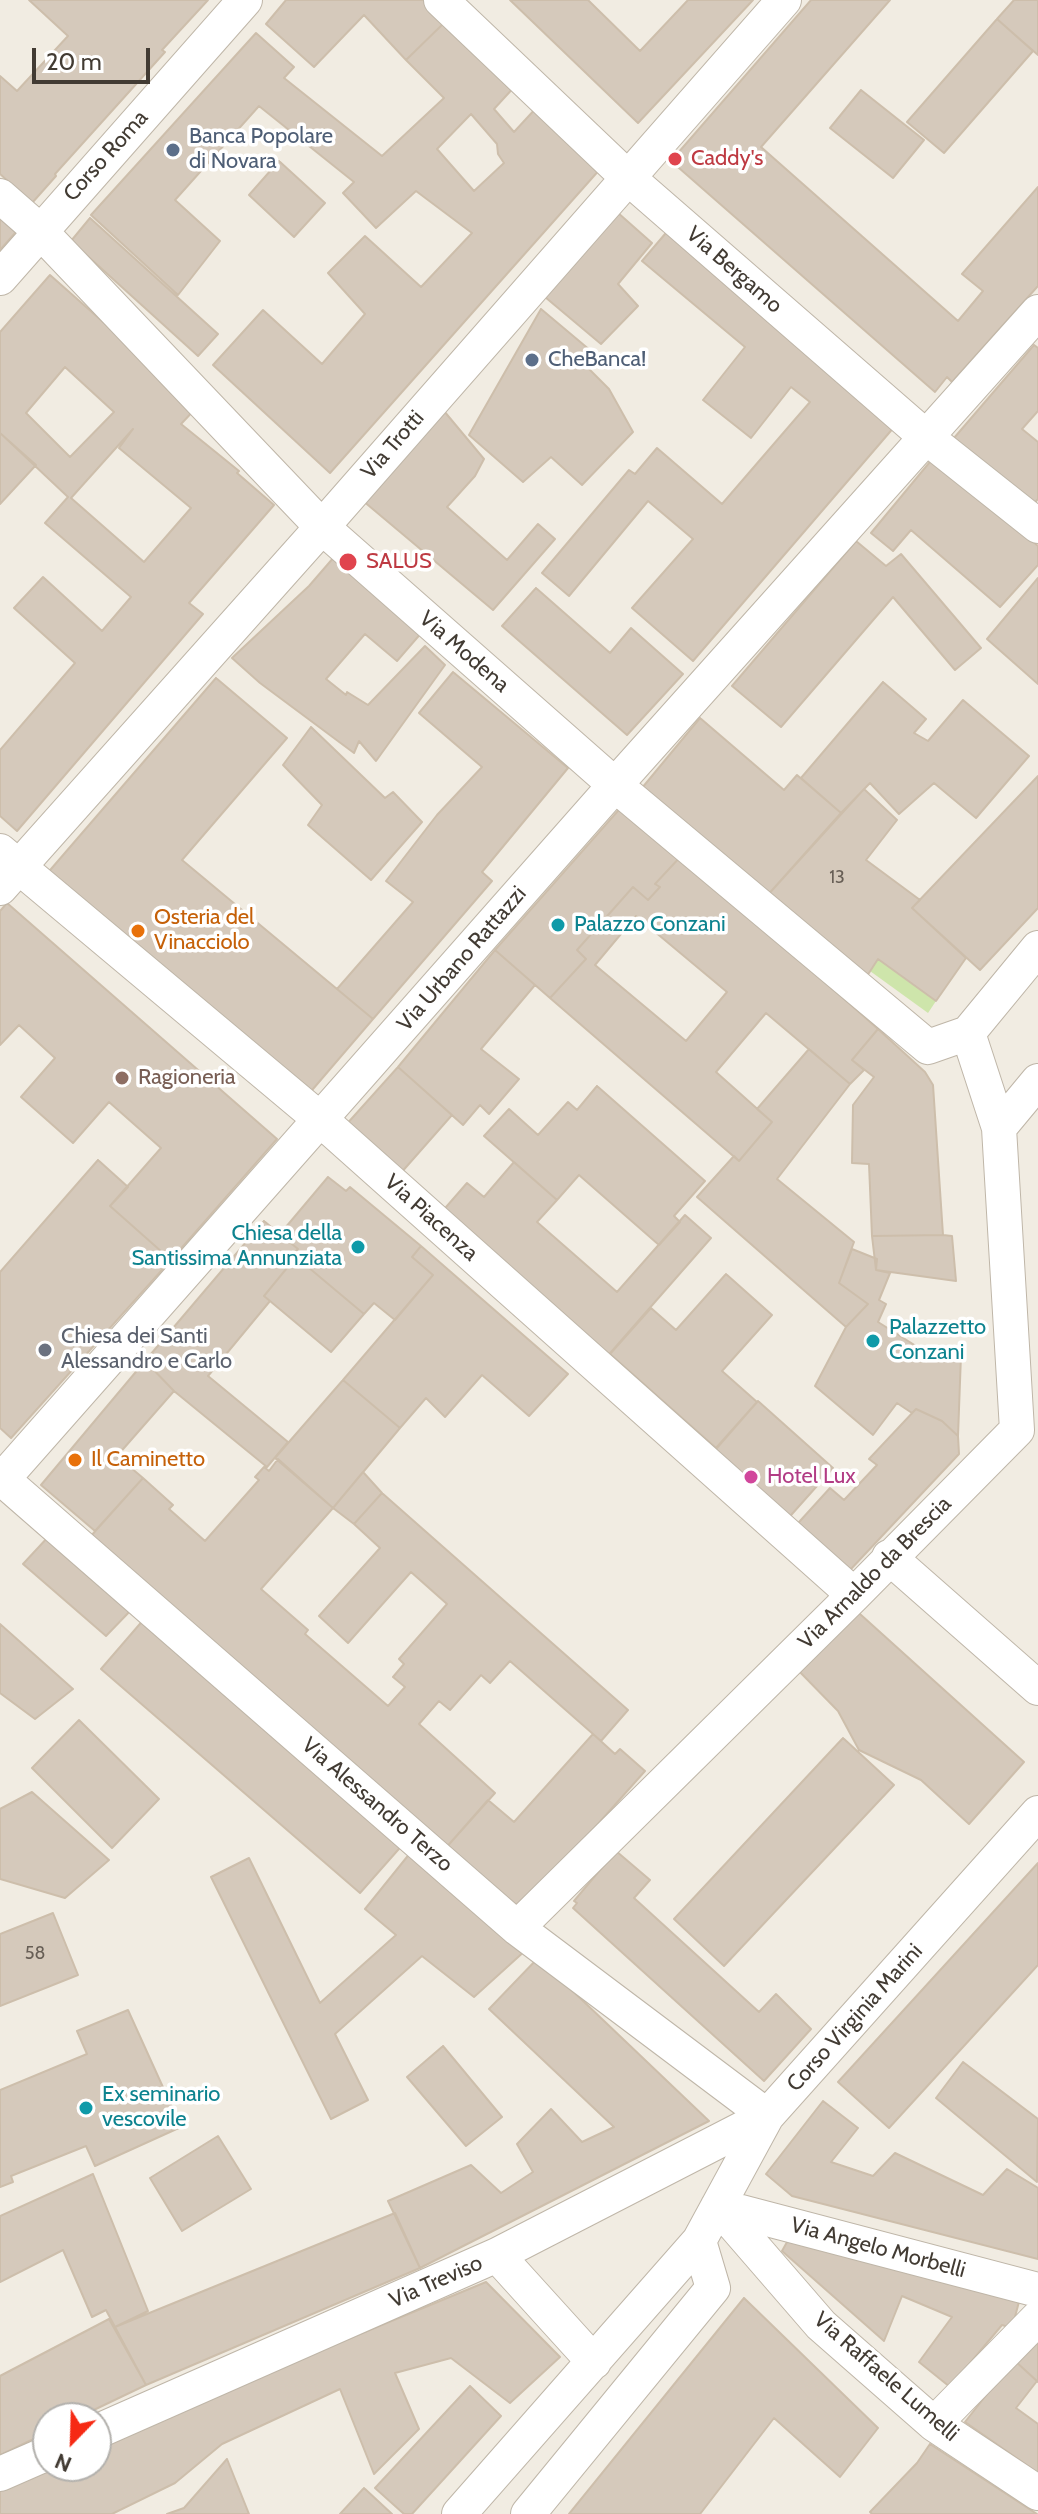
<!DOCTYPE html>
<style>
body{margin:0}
#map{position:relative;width:1038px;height:2514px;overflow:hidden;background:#f1ece2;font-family:Cabin,sans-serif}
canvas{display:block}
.north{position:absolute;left:32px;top:2402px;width:80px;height:80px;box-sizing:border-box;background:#fff;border:2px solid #b3b1ad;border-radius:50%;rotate:203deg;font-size:22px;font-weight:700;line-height:32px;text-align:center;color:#423b33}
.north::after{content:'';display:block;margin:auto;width:28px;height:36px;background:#f62a14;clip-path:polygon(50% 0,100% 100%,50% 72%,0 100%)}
.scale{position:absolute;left:32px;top:48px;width:118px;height:36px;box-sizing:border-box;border:4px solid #423b33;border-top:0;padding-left:10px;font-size:24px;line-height:28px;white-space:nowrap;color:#423b33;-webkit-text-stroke:6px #fff;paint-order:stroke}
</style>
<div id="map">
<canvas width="1038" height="2514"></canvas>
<div class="north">N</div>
<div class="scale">20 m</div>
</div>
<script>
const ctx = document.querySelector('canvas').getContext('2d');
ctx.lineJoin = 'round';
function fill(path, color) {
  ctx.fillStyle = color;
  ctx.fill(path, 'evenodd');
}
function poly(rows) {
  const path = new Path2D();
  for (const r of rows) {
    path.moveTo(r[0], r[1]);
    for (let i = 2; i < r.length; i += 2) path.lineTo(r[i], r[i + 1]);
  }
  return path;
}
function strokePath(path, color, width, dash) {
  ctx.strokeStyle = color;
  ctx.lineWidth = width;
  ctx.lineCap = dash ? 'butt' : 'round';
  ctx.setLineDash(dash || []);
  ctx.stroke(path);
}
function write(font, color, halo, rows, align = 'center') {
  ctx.font = font + ' Cabin,sans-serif';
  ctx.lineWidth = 7;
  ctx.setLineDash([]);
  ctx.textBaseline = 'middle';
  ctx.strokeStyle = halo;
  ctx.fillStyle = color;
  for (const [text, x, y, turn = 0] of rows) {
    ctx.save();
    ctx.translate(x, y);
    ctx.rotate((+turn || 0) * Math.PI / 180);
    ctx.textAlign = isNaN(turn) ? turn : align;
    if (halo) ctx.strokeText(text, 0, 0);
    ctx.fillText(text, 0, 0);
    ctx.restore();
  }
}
fill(poly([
 [878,959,936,1001,928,1013,870,971]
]), '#cee5ab');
const building = poly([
 [29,0,208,0,162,50,165,52,55,174,56,176,32,203,0,174,0,76,17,91,68,36,29,0],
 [286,0,424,0,446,21,406,60,364,15,314,67,266,24,286,0],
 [510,0,588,0,640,51,688,0,753,0,638,123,510,0],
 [811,0,890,0,761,147,958,321,983,291,962,274,1038,187,1038,286,952,382,947,377,935,392,671,161,811,0],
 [1014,0,1038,0,1038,55,997,19,1014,0],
 [997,19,1033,51,944,153,907,122,997,19],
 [446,21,516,85,494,109,514,132,538,106,601,168,330,473,213,365,263,310,322,364,365,314,328,273,365,236,421,287,472,233,416,191,376,228,343,193,354,182,259,106,175,200,220,241,178,295,91,215,256,33,294,67,284,78,382,156,444,98,406,60,446,21],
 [471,114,497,144,498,154,504,163,474,191,437,149,471,114],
 [861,90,924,140,893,178,830,128,861,90],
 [279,161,325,203,294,237,249,195,279,161],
 [617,212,652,243,618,284,638,306,601,344,545,297,617,212],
 [0,218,16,232,0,250,0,218],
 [90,218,218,334,198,356,71,241,90,218],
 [671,227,895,426,693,661,632,608,693,539,648,501,569,596,542,573,629,470,635,474,657,448,722,504,810,402,791,387,751,438,703,400,745,347,642,261,671,227],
 [50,275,198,406,181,424,239,471,237,473,274,505,189,603,203,614,17,831,0,816,0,750,75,663,14,608,43,577,102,631,131,597,45,523,68,497,0,433,0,332,50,275],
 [65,367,114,412,70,457,26,413,65,367],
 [133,429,119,448,191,508,144,562,71,498,133,429],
 [541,309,597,356,587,367,609,389,633,432,582,485,551,457,523,482,469,435,541,309],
 [1034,345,1038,348,1038,411,1022,429,1038,442,1038,499,1027,512,948,445,1034,345],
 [439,405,484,459,475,476,447,507,507,560,538,524,555,539,493,610,362,500,439,405],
 [0,433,36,465,0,504,0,433],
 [934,457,1038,546,1038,565,1000,607,911,530,893,551,871,533,934,457],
 [856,541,886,566,901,554,981,648,955,670,893,597,781,727,732,686,856,541],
 [341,549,429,624,397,661,365,634,326,679,346,695,347,692,368,705,425,646,445,665,376,761,359,741,354,753,260,683,232,658,309,586,341,549],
 [1038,578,1038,684,987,639,1038,578],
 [536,588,610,653,631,628,683,674,627,735,502,626,536,588],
 [453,672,568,768,482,872,492,881,373,1019,337,989,413,902,386,881,437,815,482,767,419,713,453,672],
 [216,678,287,738,182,860,373,1019,307,1096,45,876,216,678],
 [883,682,926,719,914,733,928,741,963,700,1029,756,976,818,934,783,899,814,870,783,841,813,801,778,883,682],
 [700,718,784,790,797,775,841,813,766,897,642,788,700,718],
 [311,727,385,798,393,792,422,822,371,880,308,825,322,805,283,765,311,727],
 [1038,776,1038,908,980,970,912,908,1038,776],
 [864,789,897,820,866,860,920,900,912,908,966,958,936,1001,878,959,867,976,766,897,864,789],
 [624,804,682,855,655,884,660,887,648,900,633,887,577,950,586,959,550,998,495,950,624,804],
 [682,855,878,1029,852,1060,864,1070,850,1084,766,1013,716,1072,772,1122,739,1161,550,998,586,959,577,950,633,887,648,900,660,887,655,884,682,855],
 [636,916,727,992,686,1041,595,965,636,916],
 [7,903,277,1139,171,1260,110,1206,161,1148,109,1102,73,1143,21,1097,55,1058,19,1025,0,1045,0,911,7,903],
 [495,950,535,985,481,1049,519,1079,489,1114,480,1105,463,1125,398,1067,495,950],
 [878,1029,925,1072,933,1085,943,1235,872,1236,869,1164,852,1163,853,1105,874,1077,852,1060,878,1029],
 [809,1049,850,1084,777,1179,854,1242,839,1283,868,1304,846,1327,697,1197,734,1156,739,1161,772,1122,757,1109,809,1049],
 [398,1067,452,1115,400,1174,345,1126,398,1067],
 [597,1086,705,1181,674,1216,680,1222,659,1245,579,1175,557,1200,484,1136,509,1109,538,1135,568,1102,577,1110,597,1086],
 [98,1160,128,1187,110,1206,171,1260,11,1438,0,1428,0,1272,98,1160],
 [514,1162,557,1200,537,1222,617,1292,685,1215,711,1238,605,1359,440,1214,467,1183,484,1197,514,1162],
 [328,1177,346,1191,350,1187,421,1246,412,1257,433,1275,395,1320,374,1303,364,1314,296,1257,293,1254,298,1249,280,1234,328,1177],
 [264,1221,298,1249,293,1254,296,1257,264,1296,270,1301,208,1376,288,1442,267,1467,174,1391,145,1361,264,1221],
 [943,1235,952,1236,956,1281,876,1270,872,1236,943,1235],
 [421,1246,568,1374,529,1416,482,1375,445,1417,426,1398,400,1428,343,1380,433,1275,412,1257,421,1246],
 [852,1249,877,1259,876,1270,890,1273,879,1300,886,1304,878,1322,935,1358,961,1355,958,1436,942,1421,916,1409,912,1413,897,1403,873,1435,815,1386,846,1327,868,1304,839,1283,852,1249],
 [296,1257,364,1314,331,1352,264,1296,296,1257],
 [726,1274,772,1315,722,1371,757,1402,716,1448,610,1354,651,1308,676,1330,726,1274],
 [145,1361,174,1391,117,1456,143,1478,95,1531,41,1485,145,1361],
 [343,1380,400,1428,333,1508,275,1458,343,1380],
 [758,1401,833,1468,784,1523,709,1457,758,1401],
 [916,1409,942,1421,958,1436,959,1454,851,1569,790,1532,830,1488,844,1500,877,1465,869,1459,916,1409],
 [278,1459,333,1508,261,1589,308,1630,305,1634,388,1706,405,1687,393,1677,404,1664,399,1659,447,1604,411,1572,348,1643,319,1616,380,1548,354,1524,382,1493,628,1710,601,1741,510,1661,490,1683,481,1675,450,1710,439,1701,419,1724,495,1793,444,1850,90,1537,143,1478,173,1505,169,1509,205,1541,259,1480,255,1477,264,1467,269,1471,278,1459],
 [363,1472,382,1493,354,1524,333,1508,363,1472],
 [49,1536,133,1608,106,1636,23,1564,49,1536],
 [850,1605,1024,1762,969,1824,921,1780,859,1750,838,1711,795,1667,850,1605],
 [145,1618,405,1842,360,1893,101,1669,145,1618],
 [0,1624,73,1689,35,1719,0,1693,0,1624],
 [79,1720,159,1799,112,1848,32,1768,79,1720],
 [593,1734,615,1754,620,1749,645,1771,517,1915,444,1850,488,1800,514,1822,593,1734],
 [843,1738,894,1785,724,1966,674,1919,843,1738],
 [32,1792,109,1860,65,1898,0,1879,0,1809,32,1792],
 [415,1847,527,1949,474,1997,422,1956,335,2034,368,2100,331,2119,211,1877,249,1858,320,2003,396,1935,365,1909,415,1847],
 [616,1851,650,1880,634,1898,759,2012,776,1994,811,2029,764,2081,573,1908,577,1903,574,1901,616,1851],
 [1038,1863,1038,1965,889,2128,838,2082,1038,1863],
 [53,1913,78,1975,0,2006,0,1934,53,1913],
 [538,1958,709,2121,420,2268,388,2201,471,2165,501,2193,533,2172,517,2144,551,2109,582,2142,614,2127,489,2009,538,1958],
 [128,2010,181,2127,95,2166,86,2146,11,2176,13,2182,0,2187,0,2090,87,2054,77,2031,128,2010],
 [443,2046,502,2117,466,2146,407,2077,443,2046],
 [963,2062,1038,2119,1037,2182,936,2098,963,2062],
 [823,2101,858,2128,831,2162,873,2176,895,2153,983,2195,1007,2169,1038,2188,1038,2259,792,2196,766,2174,823,2101],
 [218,2136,251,2189,182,2231,150,2178,218,2136],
 [93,2174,148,2311,115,2327,106,2310,92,2317,63,2250,0,2282,0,2216,93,2174],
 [395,2213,420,2268,146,2385,115,2327,395,2213],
 [791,2235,1020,2298,1012,2328,1002,2325,950,2387,919,2362,952,2317,902,2296,884,2341,782,2251,791,2235],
 [486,2282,560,2357,510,2403,451,2358,395,2373,419,2429,374,2474,340,2389,222,2444,175,2483,112,2514,0,2514,0,2483,48,2466,96,2466,96,2443,486,2282],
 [744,2298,878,2428,840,2477,774,2418,700,2514,569,2514,744,2298],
 [109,2319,146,2385,77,2418,48,2418,48,2432,0,2455,0,2376,109,2319],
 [1038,2336,1038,2382,1014,2360,1038,2336],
 [1014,2360,1037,2381,1016,2408,1038,2424,1038,2473,965,2422,1014,2360],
 [470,2386,501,2416,412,2514,404,2514,375,2488,470,2386],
 [930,2444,1037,2514,872,2514,870,2512,917,2463,930,2444],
 [227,2459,249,2514,167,2514,184,2508,227,2459],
 [364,2488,392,2514,340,2514,364,2488]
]);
fill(building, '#d5c9bb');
strokePath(building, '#cdbeab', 2);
const street = poly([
 [441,0,626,176,926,437,1038,526],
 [0,196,40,231,322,527,615,785,928,1047,968,1033],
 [0,278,245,0],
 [0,851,321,1120,854,1595],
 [0,888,322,527,784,0],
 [968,1033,1038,948],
 [999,1128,1038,1081],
 [0,1477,517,1928,767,2116,497,2255,96,2432],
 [0,1482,615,785,1038,312],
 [889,1557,1038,1688],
 [517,1928,854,1595,1017,1430,999,1128,968,1033],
 [718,2206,821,2325,934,2424,1038,2493],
 [718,2206,1038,2290],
 [497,2255,594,2362],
 [934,2424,1038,2318],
 [0,2474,48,2453],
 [459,2514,699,2241,767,2116,1038,1813],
 [528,2514,713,2288,699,2241]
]);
strokePath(street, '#bfb6a8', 36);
strokePath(street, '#fff', 34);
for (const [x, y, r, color] of [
 [173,150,8,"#5c6f8a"],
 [675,159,8,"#e0444e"],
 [532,360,8,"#5c6f8a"],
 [348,562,10,"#e0444e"],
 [558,925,8,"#0f9aa8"],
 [138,931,8,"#e8710a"],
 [122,1078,8,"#8d6e63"],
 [358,1247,8,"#0f9aa8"],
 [873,1341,8,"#0f9aa8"],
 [45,1350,8,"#6b7280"],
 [75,1460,8,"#e8710a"],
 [751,1477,8,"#d1479c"],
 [86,2108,8,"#0f9aa8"]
]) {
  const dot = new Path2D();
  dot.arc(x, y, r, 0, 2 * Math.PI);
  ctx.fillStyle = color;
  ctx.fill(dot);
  strokePath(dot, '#fff', 3);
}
write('18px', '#675e55', null, [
 ["13",837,878],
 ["58",35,1954]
]);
write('22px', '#4e5e75', '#fff', [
 ["Banca Popolare",189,137],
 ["di Novara",189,162],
 ["CheBanca!",548,360]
], 'left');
write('22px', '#423b33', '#fff', [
 ["Corso Roma",106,156,-48],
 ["Via Bergamo",734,270,41],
 ["Via Trotti",393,445,-49],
 ["Via Modena",464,652,41],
 ["Via Urbano Rattazzi",462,959,-49],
 ["Via Piacenza",431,1218,42],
 ["Via Arnaldo da Brescia",875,1573,-45],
 ["Via Alessandro Terzo",377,1805,41],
 ["Corso Virginia Marini",855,2018,-48],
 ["Via Angelo Morbelli",878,2248,15],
 ["Via Treviso",436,2282,-24],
 ["Via Raffaele Lumelli",886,2377,41]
]);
write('22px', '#be3a42', '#fff', [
 ["Caddy's",691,159],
 ["SALUS",366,562]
], 'left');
write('22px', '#c56008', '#fff', [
 ["Osteria del",154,918],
 ["Vinacciolo",154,943],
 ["Il Caminetto",91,1460]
], 'left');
write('22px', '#0d838f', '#fff', [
 ["Palazzo Conzani",574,925],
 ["Chiesa della",342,1234,"right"],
 ["Santissima Annunziata",342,1259,"right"],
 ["Palazzetto",889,1328],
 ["Conzani",889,1353],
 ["Ex seminario",102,2095],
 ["vescovile",102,2120]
], 'left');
write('22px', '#785e54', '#fff', [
 ["Ragioneria",138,1078]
], 'left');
write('22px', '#5b616d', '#fff', [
 ["Chiesa dei Santi",61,1337],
 ["Alessandro e Carlo",61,1362]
], 'left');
write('22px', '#b23c85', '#fff', [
 ["Hotel Lux",767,1477]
], 'left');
</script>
